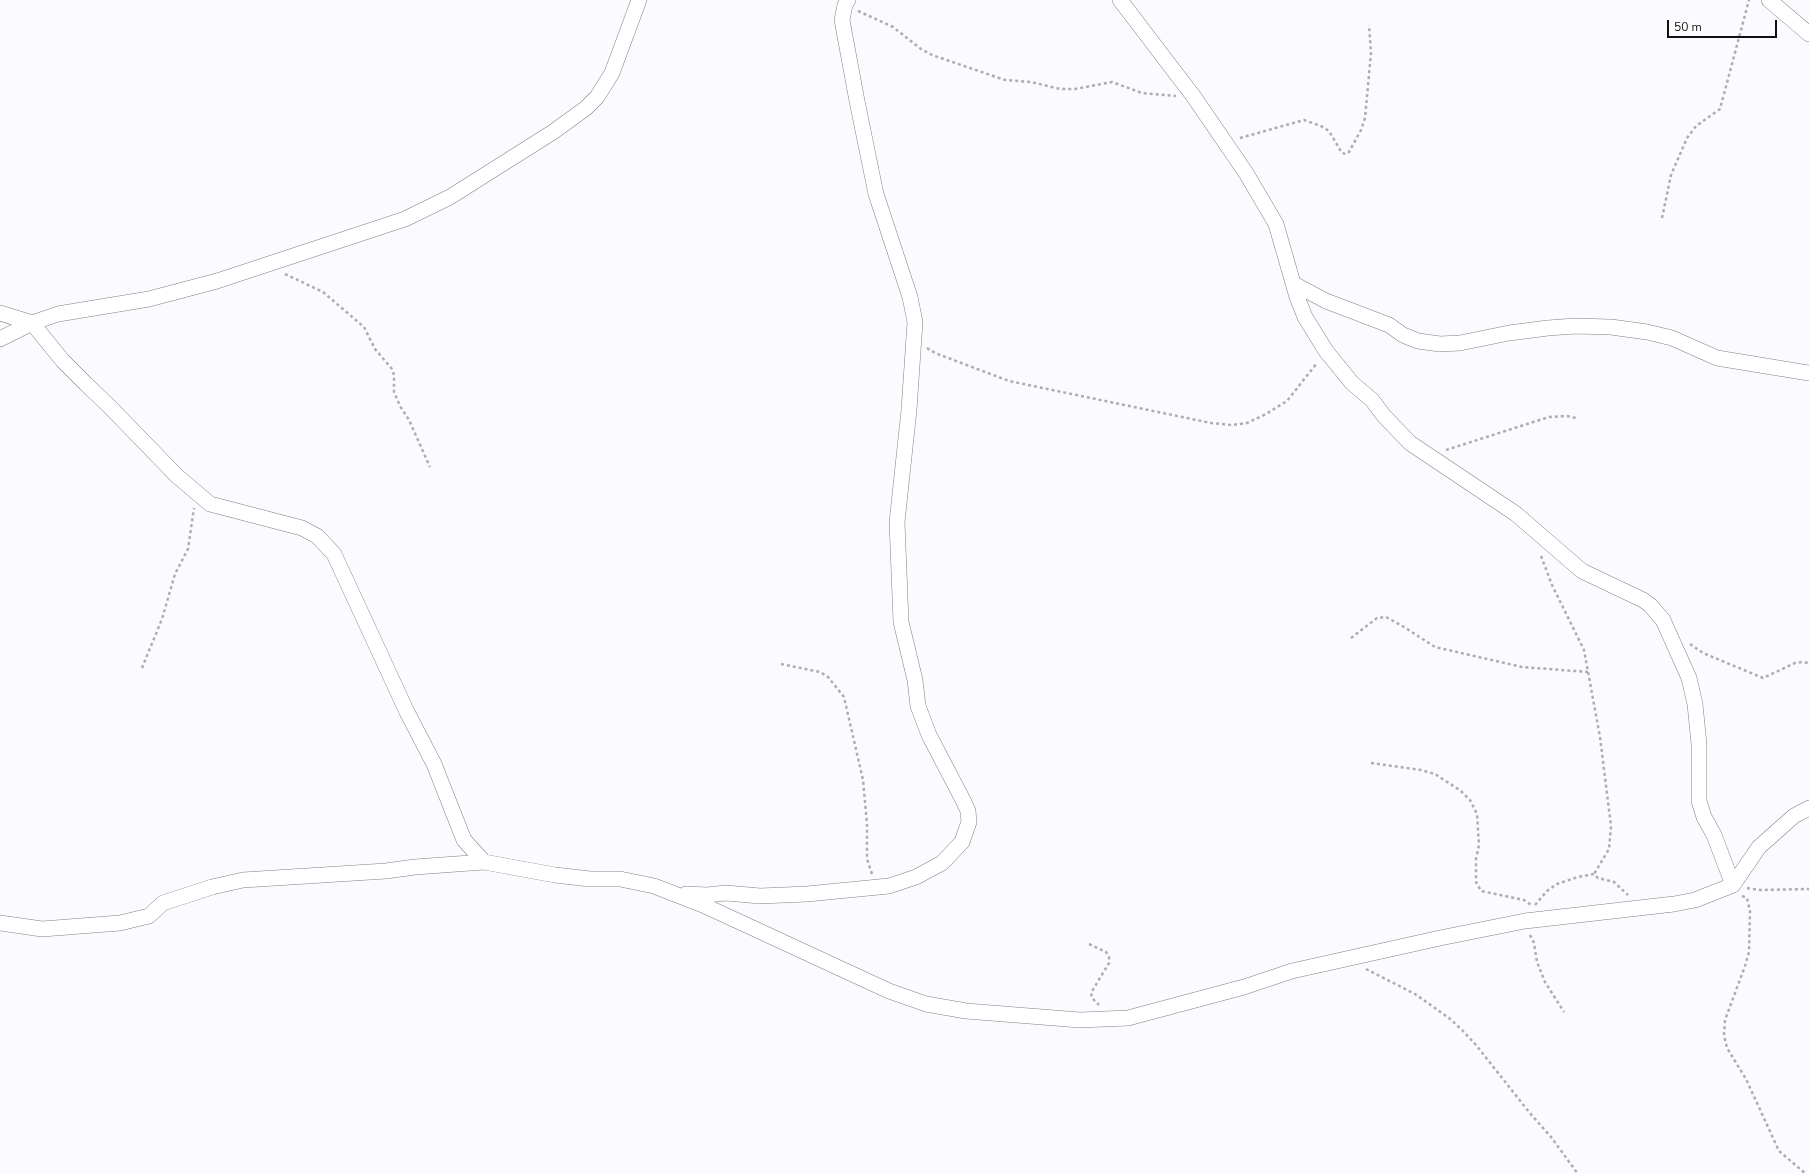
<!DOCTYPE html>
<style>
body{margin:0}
#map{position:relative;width:1809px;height:1174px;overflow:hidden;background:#fafaff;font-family:"Nunito Sans",sans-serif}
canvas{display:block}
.scale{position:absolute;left:1667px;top:20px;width:110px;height:18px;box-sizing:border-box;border:2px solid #101011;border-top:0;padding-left:5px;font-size:12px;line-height:14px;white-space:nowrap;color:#101011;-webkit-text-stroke:3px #fff;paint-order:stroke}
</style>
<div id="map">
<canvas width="1809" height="1174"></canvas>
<div class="scale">50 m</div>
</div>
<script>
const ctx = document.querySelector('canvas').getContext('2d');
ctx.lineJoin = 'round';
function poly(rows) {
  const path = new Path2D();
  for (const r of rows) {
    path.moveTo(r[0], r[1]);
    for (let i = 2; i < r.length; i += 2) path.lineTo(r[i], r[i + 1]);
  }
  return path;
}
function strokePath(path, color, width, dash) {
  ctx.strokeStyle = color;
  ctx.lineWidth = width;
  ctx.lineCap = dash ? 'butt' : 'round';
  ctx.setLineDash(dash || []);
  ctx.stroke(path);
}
const street = poly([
 [1120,0,1194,97,1246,173,1276,224,1297,297,1305,317,1326,351,1352,383,1372,400,1384,416,1410,443,1516,514,1582,571,1643,600,1650,605,1663,620,1689,678,1695,704,1699,744,1699,801,1704,817,1714,835,1733,885],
 [1769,0,1809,34],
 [1294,284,1326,301,1389,325,1403,335,1418,341,1440,344,1460,343,1509,333,1548,328,1575,326,1611,327,1647,332,1672,338,1717,358,1809,373],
 [0,313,32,323,63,361,86,384,109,406,177,476,210,504,302,528,317,536,334,554,407,712,434,764,464,840,484,862],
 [0,339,32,323,58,314,149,299,217,281,405,219,450,197,553,132,586,108,597,97,612,73,639,0],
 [686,894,707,895,726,893,760,896,807,894,889,886,916,877,942,863,962,842,969,822,968,811,964,802,929,735,918,706,915,680,901,622,897,522,909,410,915,322,910,297,876,194,857,101,842,20,845,5,848,0],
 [0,923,42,929,120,923,149,916,163,903,212,887,243,880,386,871,415,867,484,862,555,875,590,879,620,879,654,886,703,905,889,991,926,1004,966,1011,1080,1020,1128,1018,1244,987,1292,971,1440,938,1525,921,1674,904,1695,900,1733,885,1759,847,1794,816,1809,808]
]);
strokePath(street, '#818186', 16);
strokePath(poly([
 [858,11,893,27,921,49,932,55,1005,80,1031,82,1060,89,1075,89,1112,82,1142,93,1176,96],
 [1240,138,1304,120,1321,126,1329,131,1342,153,1346,154,1349,152,1361,130,1365,118,1371,53,1369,25],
 [1662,218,1671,175,1687,138,1696,126,1720,109,1749,0],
 [285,274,323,292,364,327,375,349,392,369,394,375,394,392,400,406,409,420,430,467],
 [927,348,935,353,1009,381,1211,423,1232,425,1247,423,1266,414,1287,401,1317,363],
 [1446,450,1549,417,1567,416,1576,418],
 [1541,556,1552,585,1584,650,1600,737,1611,826,1609,849,1594,874],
 [1351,638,1377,618,1386,617,1404,627,1435,647,1522,667,1588,672],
 [1690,644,1703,653,1763,678,1795,663,1802,662,1809,663],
 [781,664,820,672,828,677,844,697,863,780,867,824,867,859,872,874],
 [142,668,162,619,175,574,188,549,194,508],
 [1371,763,1421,770,1435,774,1461,791,1470,800,1477,814,1479,845,1476,859,1476,882,1481,891,1524,900,1531,905],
 [1747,888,1759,890,1809,889],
 [1742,896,1747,898,1750,911,1749,952,1745,966,1725,1020,1724,1035,1727,1048,1746,1079,1779,1151,1806,1174],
 [1535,905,1547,891,1557,884,1578,877,1594,874,1598,878,1614,882,1628,895],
 [1530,935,1534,943,1537,962,1545,982,1564,1012],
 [1089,944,1106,952,1109,957,1109,963,1091,993,1092,998,1099,1005],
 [1366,969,1415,994,1449,1018,1462,1030,1476,1045,1529,1112,1551,1137,1578,1174]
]), '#adadb1', 2.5, [3, 3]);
strokePath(street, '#fff', 15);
</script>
